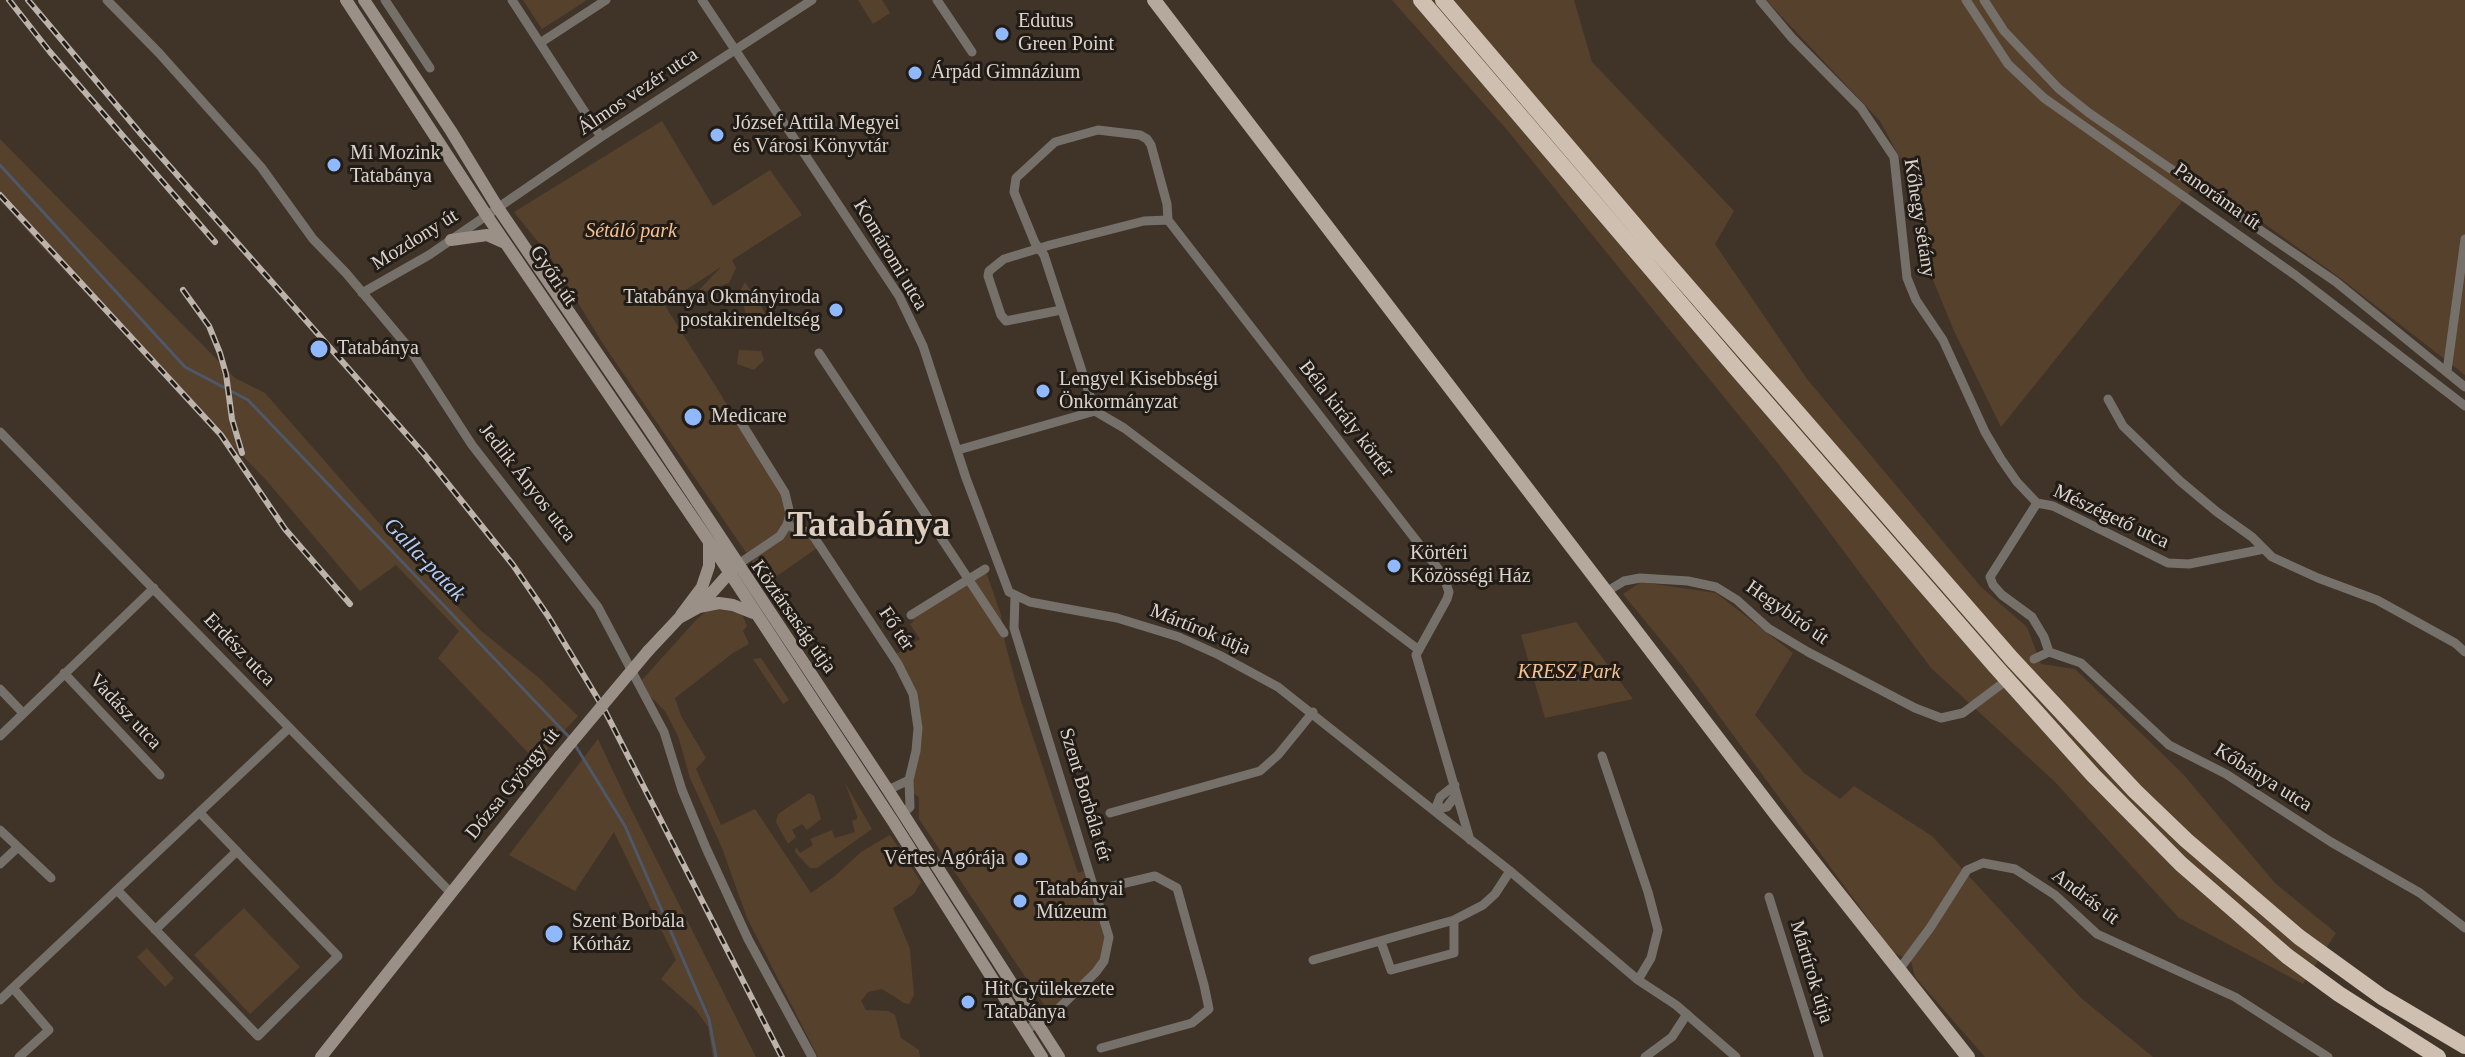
<!DOCTYPE html>
<meta charset="utf-8">
<style>
body{margin:0}
canvas{display:block;background:#403328}
</style>
<canvas width="2465" height="1057"></canvas>
<script>
const ctx = document.querySelector('canvas').getContext('2d');
ctx.lineJoin = 'round';
function fill(path, color) {
  ctx.fillStyle = color;
  ctx.fill(path, 'evenodd');
}
function poly(rows) {
  const path = new Path2D();
  for (const r of rows) {
    path.moveTo(r[0], r[1]);
    for (let i = 2; i < r.length; i += 2) path.lineTo(r[i], r[i + 1]);
  }
  return path;
}
function strokePath(path, color, width, dash) {
  ctx.strokeStyle = color;
  ctx.lineWidth = width;
  ctx.lineCap = dash ? 'butt' : 'round';
  ctx.setLineDash(dash || []);
  ctx.stroke(path);
}
function write(font, color, halo, rows, align = 'center') {
  ctx.font = font + ' "Times New Roman",serif';
  ctx.lineWidth = 6;
  ctx.setLineDash([]);
  ctx.textBaseline = 'middle';
  ctx.strokeStyle = halo;
  ctx.fillStyle = color;
  for (const [text, x, y, turn = 0] of rows) {
    ctx.save();
    ctx.translate(x, y);
    ctx.rotate((+turn || 0) * Math.PI / 180);
    ctx.textAlign = isNaN(turn) ? turn : align;
    if (halo) ctx.strokeText(text, 0, 0);
    ctx.fillText(text, 0, 0);
    ctx.restore();
  }
}
fill(poly([
 [523,0,587,0,542,29],
 [858,0,882,0,890,13,873,24],
 [1392,0,1574,0,1592,62,1734,211,1715,244,1807,379,1981,587,2027,627,2041,664,2075,669,2183,774,2275,883,2336,933,2303,984,2179,918,2054,781,1931,668,1780,466,1508,131],
 [1766,0,2465,0,2465,375,2340,278,2201,178,2001,427,1954,331,1927,265,1924,203,1880,121],
 [662,121,713,206,770,170,802,215,732,260,736,268,729,283,700,293,700,289,721,267,664,304,817,548,767,583,603,344,551,258,514,212],
 [0,139,235,378,265,393,394,540,479,629,539,678,578,716,536,761,438,658,459,631,396,565,360,591,267,481,39,244,0,200],
 [745,282,773,325,754,326,746,316,740,291],
 [739,350,761,351,764,360,754,370,737,364],
 [985,569,1001,615,1005,643,1021,701,1078,873,1089,869,1106,925,1104,961,1051,1015,919,819,919,797,910,792,917,708,893,656,920,639,910,624,914,621,911,615],
 [1641,582,1716,593,1793,653,1755,715,1804,773,1840,799,1854,786,1932,836,2081,998,2153,1057,1985,1057,1915,977,1911,961,1893,952,1683,667,1623,594],
 [719,608,735,608,742,614,747,626,743,631,749,644,733,653,675,698,681,716,706,758,696,769,721,825,755,809,811,893,835,876,861,852,890,835,921,882,914,894,893,908,910,949,914,995,909,1004,904,1003,882,989,868,992,861,1001,866,1010,888,1011,895,1015,901,1038,919,1050,920,1057,818,1057,747,918,722,848,690,778,678,736,665,711,650,696,642,680,697,619,707,611],
 [1576,622,1633,699,1545,718,1521,635],
 [761,658,789,700,783,704,753,659],
 [598,739,629,805,756,1057,713,1057,708,1027,696,1010,661,979,676,960,614,832,575,891,509,855],
 [845,783,872,829,817,868,810,868,795,852,796,847,800,853,813,845,810,839,832,830,835,838,855,832,852,821,857,819,857,816],
 [809,793,814,796,821,819,807,830,802,824,792,830,796,837,788,844,776,822,778,814],
 [244,908,300,967,250,1014,194,955],
 [147,948,174,978,165,987,137,957]
]), '#56412c');
strokePath(poly([
 [0,165,185,367,248,400,571,739],
 [575,745,625,826,709,1019,716,1057]
]), '#4e5869', 3);
strokePath(poly([
 [107,0,159,53,261,167,313,239,346,273,409,348,472,445,598,607,664,732,682,790,706,848,748,939,812,1057],
 [385,0,430,68],
 [512,0,601,137],
 [702,0,899,296,923,346,966,478,1009,592,1030,602,1117,618,1179,637,1219,655,1278,687,1510,871,1638,980,1676,1005,1736,1057],
 [937,0,972,52],
 [1760,0,1792,38,1861,108,1894,157,1907,278,1916,300,1943,340,1985,432,2001,459,2017,482,2037,503],
 [1966,0,2008,64,2044,98,2295,275,2465,406],
 [1984,0,2004,31,2059,89,2089,113,2336,282,2465,387],
 [540,43,606,0],
 [362,293,429,255,601,137,812,0],
 [1061,310,1006,321,1001,315,988,276,989,271,1004,259,1050,245,1144,221,1168,220],
 [819,353,1004,633],
 [2447,371,2465,239],
 [2108,399,2123,426,2180,481,2217,512,2252,537,2272,557,2318,578,2377,600,2455,643,2465,652],
 [0,432,451,893],
 [958,450,1095,411],
 [2037,503,2053,506,2168,563,2189,564,2264,549],
 [2037,503,1990,577,1993,585,2002,595,2032,617,2044,637,2049,652],
 [787,525,812,534,898,664,913,694,918,728,916,751,909,780,910,807,902,814],
 [737,565,780,536,787,525,790,514,785,493,737,416],
 [1606,592,1624,581,1640,578,1688,581,1716,587,1737,600,1768,628,1808,652,1915,708,1941,718,1963,713,2003,683],
 [1015,596,1014,628,1109,937,1104,961,1096,972,1056,1011,1025,1031],
 [911,615,985,569],
 [1419,650,1124,428,1095,411,1044,255,1035,243,1014,192,1016,178,1055,142,1098,130,1140,135,1147,139,1151,145,1167,204,1168,220,1443,575,1449,592,1447,599,1416,655,1470,840],
 [2049,652,2081,663,2169,745,2226,774,2331,842,2420,893,2465,928],
 [2034,659,2049,652],
 [64,673,160,775],
 [0,689,23,713],
 [0,736,154,588],
 [1602,756,1648,892,1658,930,1651,958,1638,980],
 [888,790,909,780],
 [1435,810,1447,807,1455,796,1455,789],
 [1435,810,1440,797,1455,785],
 [1110,813,1260,771,1278,755,1313,712],
 [0,830,51,878],
 [0,864,18,847],
 [1096,890,1155,876,1177,888,1204,985,1209,1009,1192,1023,1101,1048],
 [118,891,258,1036,338,956,200,813],
 [1769,897,1819,1057],
 [155,930,237,851],
 [1381,942,1391,970,1454,953,1454,920],
 [1313,960,1454,920,1483,905,1495,894,1510,871],
 [1898,971,1930,928,1967,870,1983,863,2015,869,2055,895,2097,934,2235,997,2328,1057],
 [13,988,49,1030,19,1057],
 [0,1000,289,728],
 [1645,1057,1672,1037,1687,1014]
]), '#76706a', 9);
strokePath(poly([
 [346,0,487,216,714,549,892,820,1042,1057],
 [364,0,451,131,498,208,649,429,888,790,1059,1057],
 [451,240,487,235,505,243],
 [699,607,719,603,733,605,753,613],
 [681,615,702,587,709,566,709,543],
 [648,651,679,618,699,607,732,570],
 [321,1057,560,756]
]), '#9a9087', 12);
strokePath(poly([
 [1154,0,1778,817,1968,1057]
]), '#b5a89d', 14);
strokePath(poly([
 [1421,0,1735,367,1996,667,2093,775,2181,864,2287,956,2339,994,2438,1057],
 [1443,0,1656,250,2012,659,2135,791,2186,840,2299,937,2382,997,2465,1046]
]), '#cebfb1', 16);
const rail = poly([
 [9,0,50,52,215,242],
 [28,0,141,134,424,454,513,565,548,616,604,709,782,1057],
 [0,195,221,435,285,529,350,604],
 [183,290,209,326,220,353,226,374,232,419,242,453]
]);
strokePath(rail, '#bcb3ab', 6);
strokePath(rail, '#221c17', 3, [9]);
strokePath(poly([
 [560,756,648,651]
]), '#9a9087', 12);
for (const [x, y, r, color] of [
 [1002,34,8,"#8fb8fd"],
 [915,73,8,"#8fb8fd"],
 [717,135,8,"#8fb8fd"],
 [334,165,8,"#8fb8fd"],
 [836,310,8,"#8fb8fd"],
 [319,349,10,"#8fb8fd"],
 [1043,391,8,"#8fb8fd"],
 [693,417,10,"#8fb8fd"],
 [1394,566,8,"#8fb8fd"],
 [1021,859,8,"#8fb8fd"],
 [1020,901,8,"#8fb8fd"],
 [554,934,10,"#8fb8fd"],
 [968,1002,8,"#8fb8fd"]
]) {
  const dot = new Path2D();
  dot.arc(x, y, r, 0, 2 * Math.PI);
  ctx.fillStyle = color;
  ctx.fill(dot);
  strokePath(dot, '#221c17', 3);
}
write('20px', '#dbd3cc', '#221c17', [
 ["Edutus",1018,22],
 ["Green Point",1018,45],
 ["Árpád Gimnázium",931,73],
 ["József Attila Megyei",733,124],
 ["és Városi Könyvtár",733,147],
 ["Mi Mozink",350,154],
 ["Tatabánya",350,177],
 ["Tatabánya Okmányiroda",820,298,"right"],
 ["postakirendeltség",820,321,"right"],
 ["Tatabánya",337,349],
 ["Lengyel Kisebbségi",1059,380],
 ["Önkormányzat",1059,403],
 ["Medicare",711,417],
 ["Körtéri",1410,554],
 ["Közösségi Ház",1410,577],
 ["Vértes Agórája",1005,859,"right"],
 ["Tatabányai",1036,890],
 ["Múzeum",1036,913],
 ["Szent Borbála",572,922],
 ["Kórház",572,945],
 ["Hit Gyülekezete",984,990],
 ["Tatabánya",984,1013]
], 'left');
write('20px', '#dbd3cc', '#221c17', [
 ["Álmos vezér utca",638,92,-34],
 ["Panoráma út",2217,197,35],
 ["Kőhegy sétány",1919,218,81],
 ["Mozdony út",415,240,-32],
 ["Komáromi utca",890,255,59],
 ["Győri út",553,276,56],
 ["Béla király körtér",1346,419,52],
 ["Jedlik Ányos utca",527,483,52],
 ["Mészégető utca",2111,517,25],
 ["Hegybíró út",1787,613,35],
 ["Köztársaság útja",793,617,55],
 ["Fő tér",896,629,56],
 ["Mártírok útja",1200,630,22],
 ["Erdész utca",239,650,46],
 ["Vadász utca",125,712,47],
 ["Kőbánya utca",2263,778,32],
 ["Dózsa György út",513,784,-51],
 ["Szent Borbála tér",1085,795,73],
 ["András út",2085,897,37],
 ["Mártírok útja",1811,972,73]
]);
write('italic 20px', '#f6c291', '#221c17', [
 ["Sétáló park",631,232],
 ["KRESZ Park",1569,673]
]);
write('italic 22px', '#b1cdfa', '#221c17', [
 ["Galla-patak",424,560,46]
]);
write('bold 36px', '#ddcec0', '#221c17', [
 ["Tatabánya",869,527]
]);
</script>
